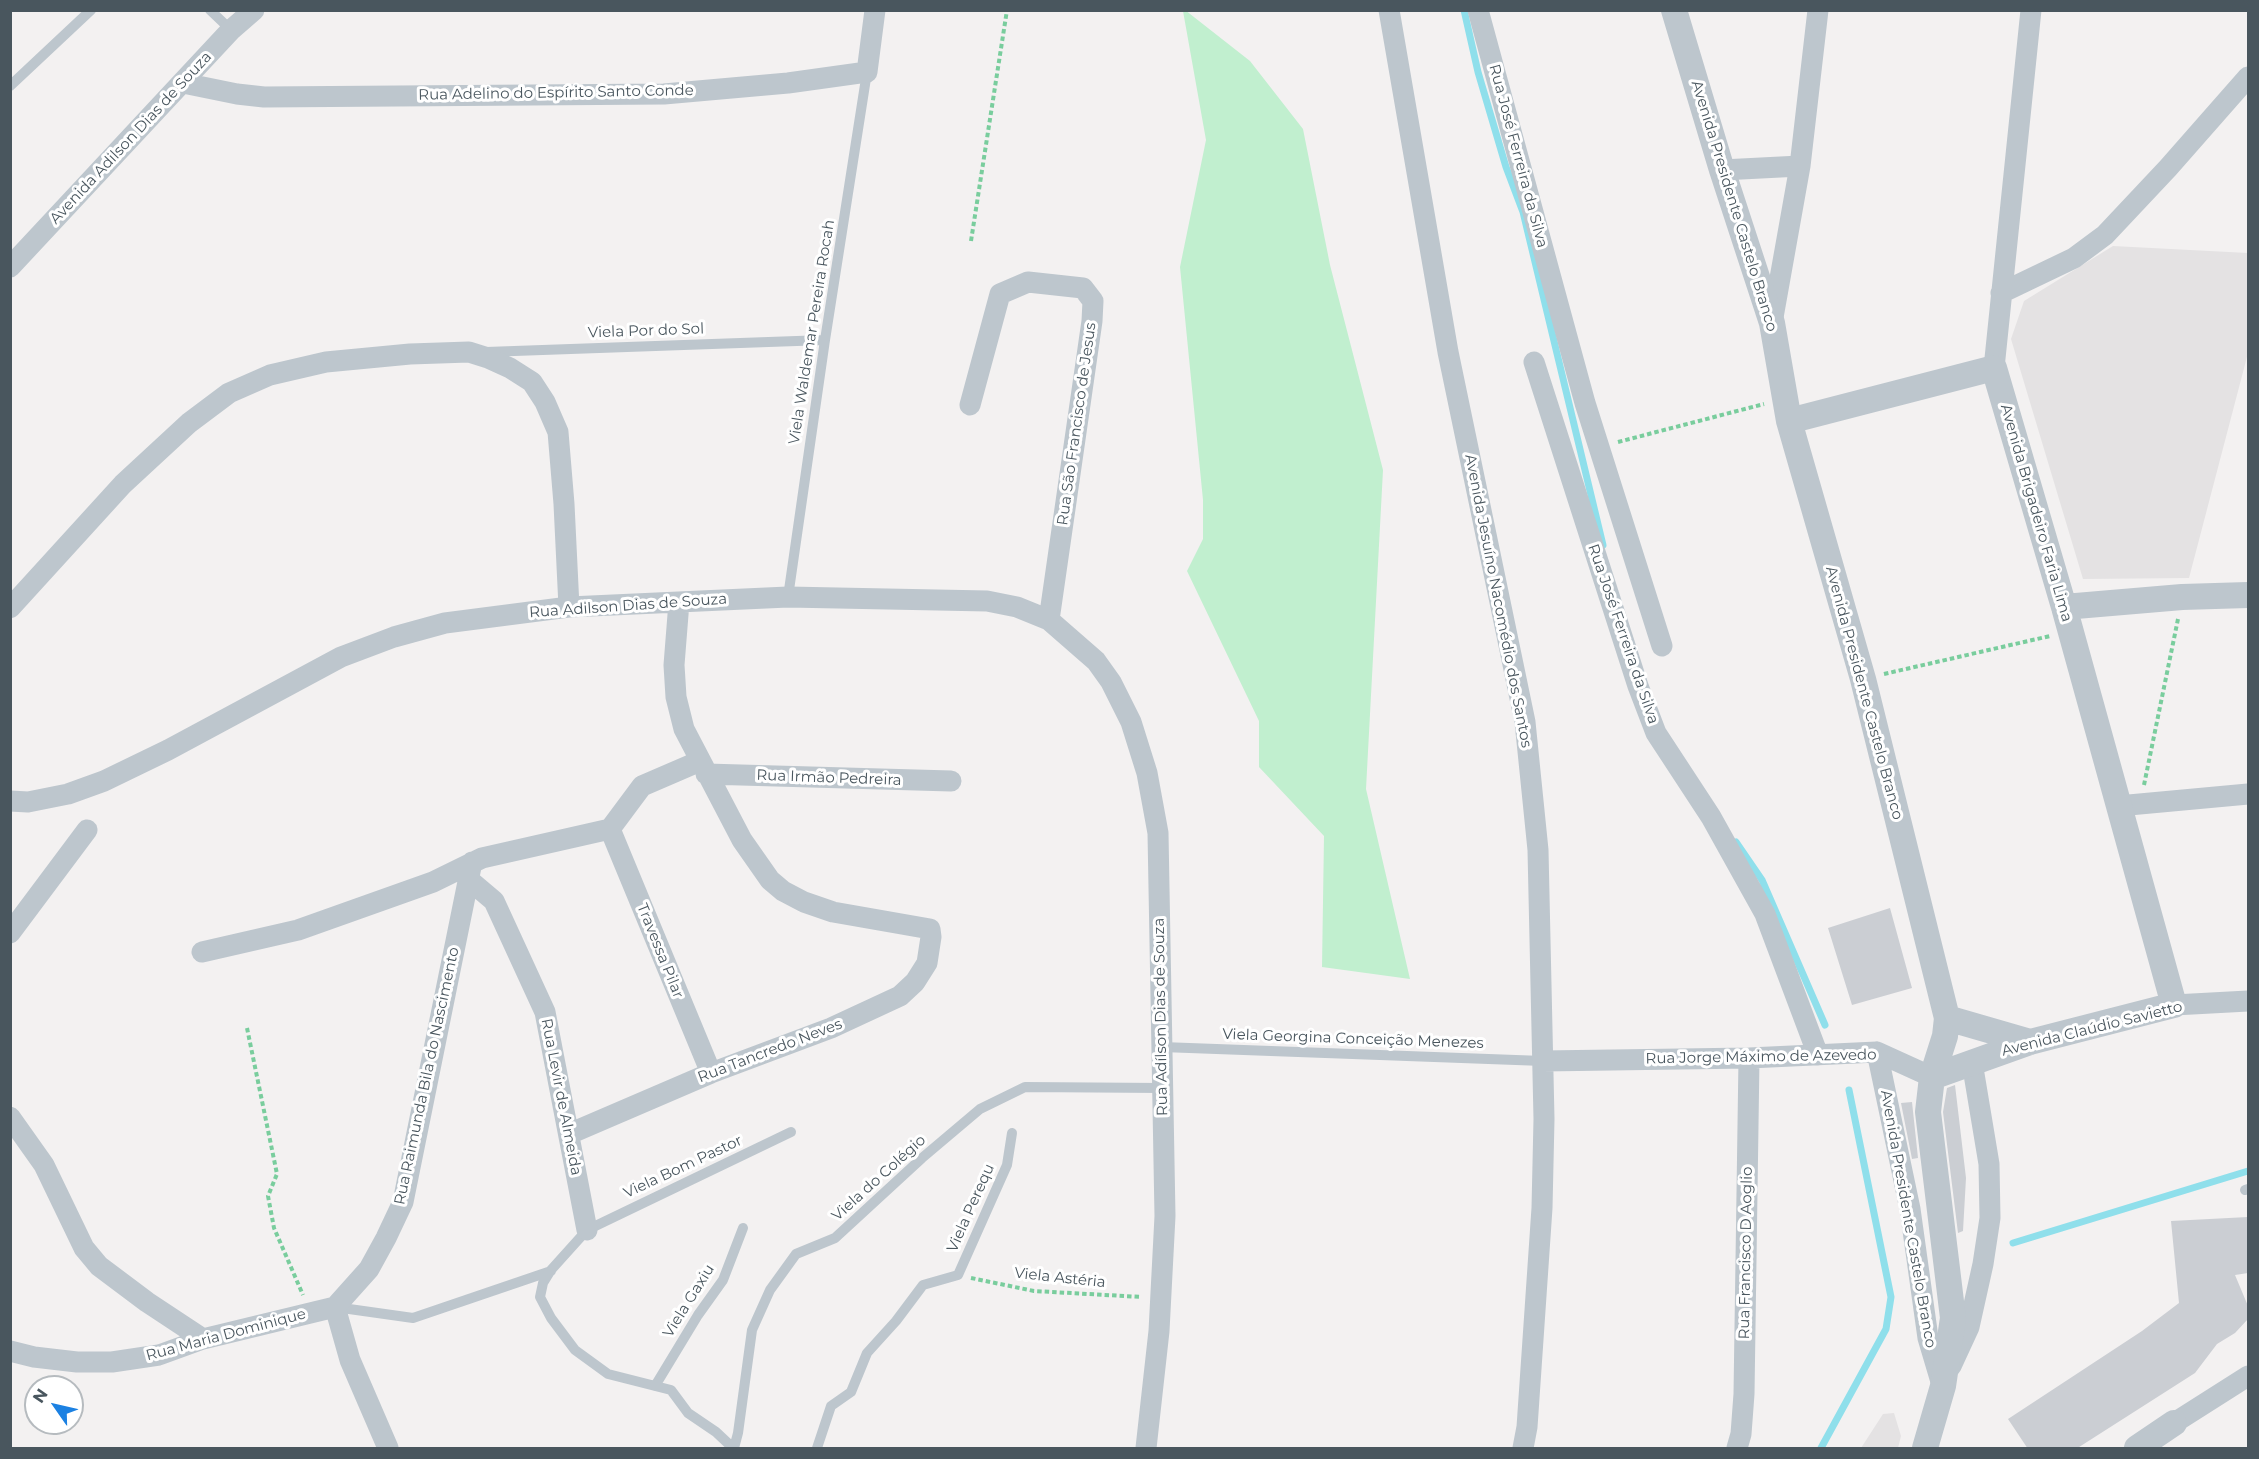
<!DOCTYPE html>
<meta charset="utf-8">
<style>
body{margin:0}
#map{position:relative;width:2259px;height:1459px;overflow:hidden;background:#f3f1f1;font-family:Montserrat,sans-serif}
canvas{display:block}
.frame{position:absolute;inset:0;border:12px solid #49565e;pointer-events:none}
.north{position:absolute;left:24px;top:1375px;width:60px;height:60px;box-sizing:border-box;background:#fff;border:2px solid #b6bbbf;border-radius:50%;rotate:304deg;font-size:16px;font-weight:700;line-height:24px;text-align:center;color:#49565e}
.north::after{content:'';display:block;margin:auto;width:21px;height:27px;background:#1c81e2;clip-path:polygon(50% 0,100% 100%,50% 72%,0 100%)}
</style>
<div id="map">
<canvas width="2259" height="1459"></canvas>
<div class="frame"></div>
<div class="north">N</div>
</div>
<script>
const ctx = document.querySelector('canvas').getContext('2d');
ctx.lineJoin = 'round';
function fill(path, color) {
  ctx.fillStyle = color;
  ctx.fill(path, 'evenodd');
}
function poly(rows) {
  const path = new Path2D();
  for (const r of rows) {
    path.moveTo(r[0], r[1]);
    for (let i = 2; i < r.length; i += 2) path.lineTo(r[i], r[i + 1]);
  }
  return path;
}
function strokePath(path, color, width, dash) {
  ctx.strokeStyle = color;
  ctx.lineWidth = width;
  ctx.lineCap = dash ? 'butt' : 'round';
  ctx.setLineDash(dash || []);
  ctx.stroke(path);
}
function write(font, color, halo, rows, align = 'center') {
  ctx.font = font + ' Montserrat,sans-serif';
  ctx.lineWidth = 6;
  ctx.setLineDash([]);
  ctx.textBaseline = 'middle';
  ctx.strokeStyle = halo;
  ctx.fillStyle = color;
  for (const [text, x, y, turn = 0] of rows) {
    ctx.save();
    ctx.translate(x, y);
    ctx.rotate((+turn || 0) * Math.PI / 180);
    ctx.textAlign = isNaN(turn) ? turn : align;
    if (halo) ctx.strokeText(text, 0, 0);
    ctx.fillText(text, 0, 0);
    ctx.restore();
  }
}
fill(poly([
 [2113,246,2248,253,2248,353,2189,578,2083,579,2011,339,2024,301],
 [1894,1413,1901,1436,1898,1448,1861,1448,1883,1414]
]), '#e4e2e3');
fill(poly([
 [1185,10,1250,61,1303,129,1330,265,1383,470,1366,789,1410,979,1322,967,1324,836,1259,767,1259,721,1187,571,1203,539,1203,500,1180,267,1206,140,1183,11]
]), '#c1efcf');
strokePath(poly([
 [1464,10,1478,72,1506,167,1523,212,1603,545],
 [1736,842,1762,880,1825,1025],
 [2013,1243,2248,1171],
 [1821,1448,1886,1329,1891,1297,1849,1090]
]), '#8fdfeb', 7);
fill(poly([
 [1890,908,1912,988,1852,1005,1828,928],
 [1955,1085,1966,1178,1963,1231,1958,1233,1943,1112,1947,1088],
 [1912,1102,1918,1158,1912,1159,1901,1103],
 [2248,1217,2248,1273,2235,1275,2248,1306,2248,1319,2235,1333,2217,1344,2195,1373,2076,1449,2028,1449,2008,1419,2142,1331,2179,1303,2171,1221]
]), '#cbced3');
strokePath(poly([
 [971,241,1007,10],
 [1618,442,1764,404],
 [1884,674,2050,636],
 [2144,785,2178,619],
 [247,1028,277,1174,268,1196,274,1228,303,1295],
 [971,1278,1034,1291,1142,1297]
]), '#79cd9d', 4, [4.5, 3]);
strokePath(poly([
 [210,10,231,30],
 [10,86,91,10],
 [486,352,825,340],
 [788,597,825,340,867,72],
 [1162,1047,1543,1061],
 [2245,1190,2248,1189],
 [335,1307,413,1318,551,1271],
 [655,1386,698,1315,723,1280,743,1228],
 [733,1448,716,1432,688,1413,671,1390,608,1374,575,1350,551,1318,540,1297,543,1283,551,1270,587,1230,791,1132],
 [734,1448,738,1433,752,1330,770,1290,796,1254,835,1238,922,1158,980,1109,1025,1087,1162,1088],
 [817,1448,831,1406,851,1392,867,1353,896,1321,923,1285,958,1275,1007,1165,1012,1133]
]), '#bdc6cd', 10);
strokePath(poly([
 [1389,10,1448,352,1525,722,1538,850,1544,1119,1542,1208,1527,1427,1523,1448],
 [1478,10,1585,403,1662,646],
 [183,83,237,94,264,97,664,94,788,83,867,72,875,10],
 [1722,170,1800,166],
 [10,267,231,30,254,10],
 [2001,293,2074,258,2105,235,2168,168,2248,77],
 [1772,323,1800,166,1818,10],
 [1534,362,1638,686,1656,733,1711,817,1765,914,1818,1055],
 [1994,368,2031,10],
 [970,405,1000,294,1028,282,1083,288,1093,301,1092,321,1049,620],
 [10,608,123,484,189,423,229,393,270,375,326,362,410,354,469,352,488,358,510,368,532,382,545,402,558,432,564,504,569,607],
 [706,774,951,781],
 [10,801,28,802,68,794,104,781,168,750,341,657,394,637,445,623,569,607,788,597,987,601,1017,607,1049,620,1096,661,1111,682,1131,722,1147,773,1158,833,1165,1216,1159,1331,1146,1448],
 [2118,806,2248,794],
 [610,829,711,1073],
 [468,879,494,901,545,1012,587,1230],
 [10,933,87,830],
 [202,952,298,930,433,882,482,858,610,829,642,786,700,761],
 [2174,1005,2248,1001],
 [1877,1052,1910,1209,1928,1338,1942,1385],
 [1543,1061,1749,1058,1877,1052,1932,1077],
 [10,1117,44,1165,84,1248,99,1266,147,1302,203,1339],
 [569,1134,711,1073,831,1028,900,996,915,982,927,963,931,937,930,929,833,912,804,902,783,891,770,880,742,840,684,729,676,697,674,665,679,602],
 [335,1307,369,1269,386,1238,403,1202,472,862],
 [335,1307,350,1360,388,1448],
 [10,1351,34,1357,77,1362,112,1362,159,1355,203,1339,335,1307],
 [1951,1366,1969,1327,1983,1264,1990,1218,1989,1164,1972,1062],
 [2174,1423,2248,1376],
 [1737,1448,1741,1434,1744,1394,1749,1058]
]), '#bdc6cd', 21);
strokePath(poly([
 [1674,10,1722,170,1772,323,1789,421,1863,679,1947,1018,1945,1036,1932,1077,1928,1112,1953,1318,1943,1386,1925,1448],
 [1789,421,1994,368,2064,607,2174,1005,2030,1042,1932,1077],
 [2064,607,2182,597,2248,595],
 [1947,1018,2030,1042],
 [2137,1448,2174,1423]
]), '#bdc6cd', 26);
write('15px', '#49565e', '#fff', [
 ["Rua Adelino do Espírito Santo Conde",556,93,-1],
 ["Avenida Adilson Dias de Souza",131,138,-47],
 ["Rua José Ferreira da Silva",1518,156,75],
 ["Avenida Presidente Castelo Branco",1734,206,73],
 ["Viela Por do Sol",646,331,-2],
 ["Viela Waldemar Pereira Rocah",812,332,-81],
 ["Rua São Francisco de Jesus",1077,424,-82],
 ["Avenida Brigadeiro Faria Lima",2036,513,74],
 ["Avenida Jesuíno Nacomédio dos Santos",1498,601,79],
 ["Rua Adilson Dias de Souza",628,606,-4],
 ["Rua José Ferreira da Silva",1623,634,71],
 ["Avenida Presidente Castelo Branco",1864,693,75],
 ["Rua Irmão Pedreira",829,778,2],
 ["Travessa Pilar",660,951,68],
 ["Rua Adílson Dias de Souza",1161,1017,-91],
 ["Avenida Claúdio Savietto",2092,1029,-14],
 ["Viela Georgina Conceição Menezes",1353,1039,2],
 ["Rua Tancredo Neves",770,1051,-21],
 ["Rua Jorge Máximo de Azevedo",1761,1057,-1],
 ["Rua Raimunda Bila do Nascimento",427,1076,-78],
 ["Rua Levir de Almeida",561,1097,79],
 ["Viela Bom Pastor",683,1167,-25],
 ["Viela do Colégio",879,1178,-42],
 ["Viela Perequ",971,1208,-66],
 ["Avenida Presidente Castelo Branco",1908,1219,80],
 ["Rua Francisco D Aoglio",1746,1253,-89],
 ["Viela Astéria",1060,1278,6],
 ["Viela Gaxiu",689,1301,-58],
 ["Rua Maria Dominique",226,1335,-15]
]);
</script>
